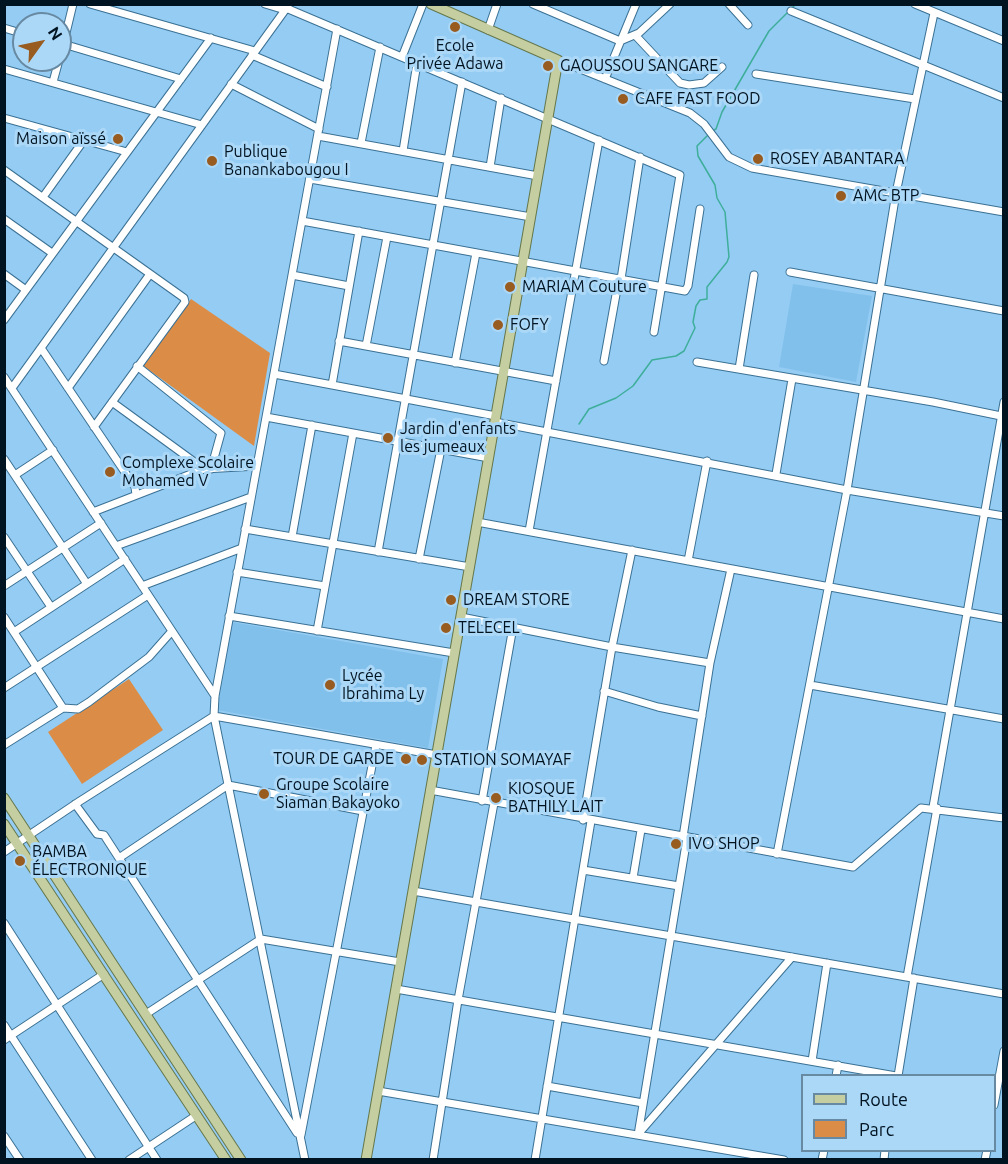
<!DOCTYPE html>
<meta charset="utf-8">
<style>
body{margin:0}
#map{position:relative;width:1008px;height:1164px;overflow:hidden;background:#94ccf3;font-family:Ubuntu,sans-serif}
canvas{display:block}
.frame{position:absolute;inset:0;border:6px solid #001321;pointer-events:none}
.legend{position:absolute;left:801px;top:1074px;width:195px;height:78px;box-sizing:border-box;background:#acd8f8;border:2px solid #6789a2;margin:0;padding:8px 10px;list-style:none;font-size:18px;color:#001321}
.legend li{display:flex;align-items:center;gap:12px;height:30px}
.legend b{width:30px;border:2px solid #6789a2}
.north{position:absolute;left:12px;top:12px;width:60px;height:60px;box-sizing:border-box;background:#acd8f8;border:2px solid #6789a2;border-radius:50%;rotate:57deg;font-size:16px;font-weight:700;line-height:24px;text-align:center;color:#001321}
.north::after{content:'';display:block;margin:auto;width:21px;height:27px;background:#985b20;clip-path:polygon(50% 0,100% 100%,50% 72%,0 100%)}
</style>
<div id="map">
<canvas width="1008" height="1164"></canvas>
<div class="frame"></div>
<ul class="legend">
<li><b style="height:8px;background:#c4cea1"></b>Route</li>
<li><b style="height:16px;background:#db8d48"></b>Parc</li>
</ul>
<div class="north">N</div>
</div>
<script>
const ctx = document.querySelector('canvas').getContext('2d');
ctx.lineJoin = 'round';
function fill(path, color) {
  ctx.fillStyle = color;
  ctx.fill(path, 'evenodd');
}
function poly(rows) {
  const path = new Path2D();
  for (const r of rows) {
    path.moveTo(r[0], r[1]);
    for (let i = 2; i < r.length; i += 2) path.lineTo(r[i], r[i + 1]);
  }
  return path;
}
function strokePath(path, color, width, dash) {
  ctx.strokeStyle = color;
  ctx.lineWidth = width;
  ctx.lineCap = dash ? 'butt' : 'round';
  ctx.setLineDash(dash || []);
  ctx.stroke(path);
}
function write(font, color, halo, rows, align = 'center') {
  ctx.font = font + ' Ubuntu,sans-serif';
  ctx.lineWidth = 6;
  ctx.setLineDash([]);
  ctx.textBaseline = 'middle';
  ctx.strokeStyle = halo;
  ctx.fillStyle = color;
  for (const [text, x, y, turn = 0] of rows) {
    ctx.save();
    ctx.translate(x, y);
    ctx.rotate((+turn || 0) * Math.PI / 180);
    ctx.textAlign = isNaN(turn) ? turn : align;
    if (halo) ctx.strokeText(text, 0, 0);
    ctx.fillText(text, 0, 0);
    ctx.restore();
  }
}
fill(poly([
 [793,284,872,296,856,382,779,367],
 [232,622,443,659,428,748,217,710]
]), '#82c0ec');
fill(poly([
 [191,299,270,353,254,446,142,365],
 [129,679,163,730,82,784,48,732]
]), '#db8d48');
strokePath(poly([
 [712,131,716,129,722,112,769,31,796,4],
 [579,424,589,409,616,398,633,386,652,360,676,356,684,351,695,328,693,322,696,306,700,300,707,299,707,287,727,262,729,257,725,212,717,198,715,185,698,156,697,146,709,134]
]), '#3eae9b', 1.5);
const minor = poly([
 [90,4,255,51],
 [265,4,285,10],
 [533,4,620,41,639,33,670,4],
 [729,4,748,25],
 [915,4,1004,41],
 [286,8,680,175,654,332],
 [791,11,1004,98],
 [4,28,24,34],
 [488,30,497,4],
 [635,35,680,83,689,85,704,83,722,67],
 [60,43,181,79],
 [252,55,327,87],
 [402,57,423,4],
 [60,58,73,4],
 [558,60,690,113,704,124,729,157,752,168,1004,212],
 [4,69,202,125],
 [756,74,915,99],
 [605,79,636,4],
 [53,82,59,60],
 [231,84,319,129],
 [4,118,127,152],
 [318,136,538,176],
 [361,143,380,47],
 [403,151,417,63],
 [490,167,501,98],
 [4,170,184,298,185,302,94,427],
 [310,179,531,217],
 [43,197,84,140],
 [4,219,52,253],
 [302,221,685,291,688,286,700,209],
 [790,272,1004,311],
 [4,274,26,290],
 [292,275,349,286],
 [621,279,640,157],
 [4,320,211,38],
 [339,341,556,381],
 [366,346,387,237],
 [41,348,135,487,136,495],
 [604,361,619,278],
 [697,362,933,402,1001,416],
 [455,363,476,253],
 [137,366,221,433,211,469],
 [739,369,754,275],
 [274,374,496,416],
 [4,377,215,696],
 [332,385,359,231],
 [12,388,288,6],
 [68,388,150,274],
 [112,402,204,469],
 [266,417,489,458],
 [495,422,847,490,1004,516],
 [4,459,87,584],
 [776,474,792,379],
 [15,475,53,450],
 [93,512,204,469,257,466],
 [477,522,1004,619],
 [245,529,470,567],
 [529,531,599,140],
 [4,537,51,607],
 [292,537,312,425],
 [116,546,251,497],
 [378,552,462,82],
 [419,559,441,449],
 [688,561,707,461],
 [237,572,325,586],
 [4,586,101,523],
 [142,586,242,548],
 [229,616,454,653],
 [4,617,63,708,4,745],
 [461,617,612,647,710,663],
 [317,631,353,433],
 [14,632,125,559],
 [810,685,1004,719],
 [4,688,148,595],
 [604,691,658,707,702,716],
 [63,708,78,709,89,702,149,657,172,631],
 [430,790,853,867,921,808,1004,818],
 [482,801,513,627],
 [75,804,97,834,104,835,297,1133],
 [933,807,1004,402],
 [583,820,612,647,632,550],
 [683,837,710,663,731,569],
 [4,852,80,801,214,716,437,755],
 [777,854,847,490,896,193,934,13],
 [119,858,228,785,363,811],
 [583,870,679,886],
 [633,878,641,830],
 [413,891,1004,994],
 [4,923,157,1160],
 [907,977,937,808],
 [396,989,896,1076],
 [146,1014,261,939,400,962],
 [4,1025,92,1160],
 [4,1040,104,974],
 [812,1061,827,963],
 [836,1076,838,1065],
 [898,1076,914,978],
 [547,1086,643,1103],
 [378,1091,784,1160],
 [994,1105,1004,1051],
 [639,1133,792,957],
 [301,1135,376,745],
 [638,1135,687,838],
 [4,1136,20,1160],
 [129,1160,197,1115],
 [305,1160,214,716,215,696,337,29],
 [433,1160,458,1000,494,803],
 [535,1160,591,821],
 [822,1160,824,1150],
 [884,1160,885,1150],
 [985,1160,987,1150]
]);
const major = poly([
 [4,798,241,1160],
 [4,824,226,1160],
 [366,1160,558,60,431,4]
]);
strokePath(minor, '#3b7194', 9);
strokePath(major, '#65774b', 11);
strokePath(minor, '#fff', 7);
strokePath(major, '#c4cea1', 9);
for (const [x, y, r, color] of [
 [455,27,6,"#985b20"],
 [548,66,6,"#985b20"],
 [623,99,6,"#985b20"],
 [118,139,6,"#985b20"],
 [758,159,6,"#985b20"],
 [212,161,6,"#985b20"],
 [841,196,6,"#985b20"],
 [510,287,6,"#985b20"],
 [498,325,6,"#985b20"],
 [388,438,6,"#985b20"],
 [110,472,6,"#985b20"],
 [451,600,6,"#985b20"],
 [446,628,6,"#985b20"],
 [330,685,6,"#985b20"],
 [406,759,6,"#985b20"],
 [422,760,6,"#985b20"],
 [264,794,6,"#985b20"],
 [496,798,6,"#985b20"],
 [676,844,6,"#985b20"],
 [20,861,6,"#985b20"]
]) {
  const dot = new Path2D();
  dot.arc(x, y, r, 0, 2 * Math.PI);
  ctx.fillStyle = color;
  ctx.fill(dot);
  strokePath(dot, '#acd8f8', 2);
}
write('16px', '#001321', '#acd8f8', [
 ["Ecole",455,46,"center"],
 ["Privée Adawa",455,64,"center"],
 ["GAOUSSOU SANGARE",560,66],
 ["CAFE FAST FOOD",635,99],
 ["Maison aïssé",106,139,"right"],
 ["Publique",224,152],
 ["Banankabougou I",224,170],
 ["ROSEY ABANTARA",770,159],
 ["AMC BTP",853,196],
 ["MARIAM Couture",522,287],
 ["FOFY",510,325],
 ["Jardin d'enfants",400,429],
 ["les jumeaux",400,447],
 ["Complexe Scolaire",122,463],
 ["Mohamed V",122,481],
 ["DREAM STORE",463,600],
 ["TELECEL",458,628],
 ["Lycée",342,676],
 ["Ibrahima Ly",342,694],
 ["TOUR DE GARDE",394,759,"right"],
 ["STATION SOMAYAF",434,760],
 ["Groupe Scolaire",276,785],
 ["Siaman Bakayoko",276,803],
 ["KIOSQUE",508,789],
 ["BATHILY LAIT",508,807],
 ["IVO SHOP",688,844],
 ["BAMBA",32,852],
 ["ÉLECTRONIQUE",32,870]
], 'left');
</script>
